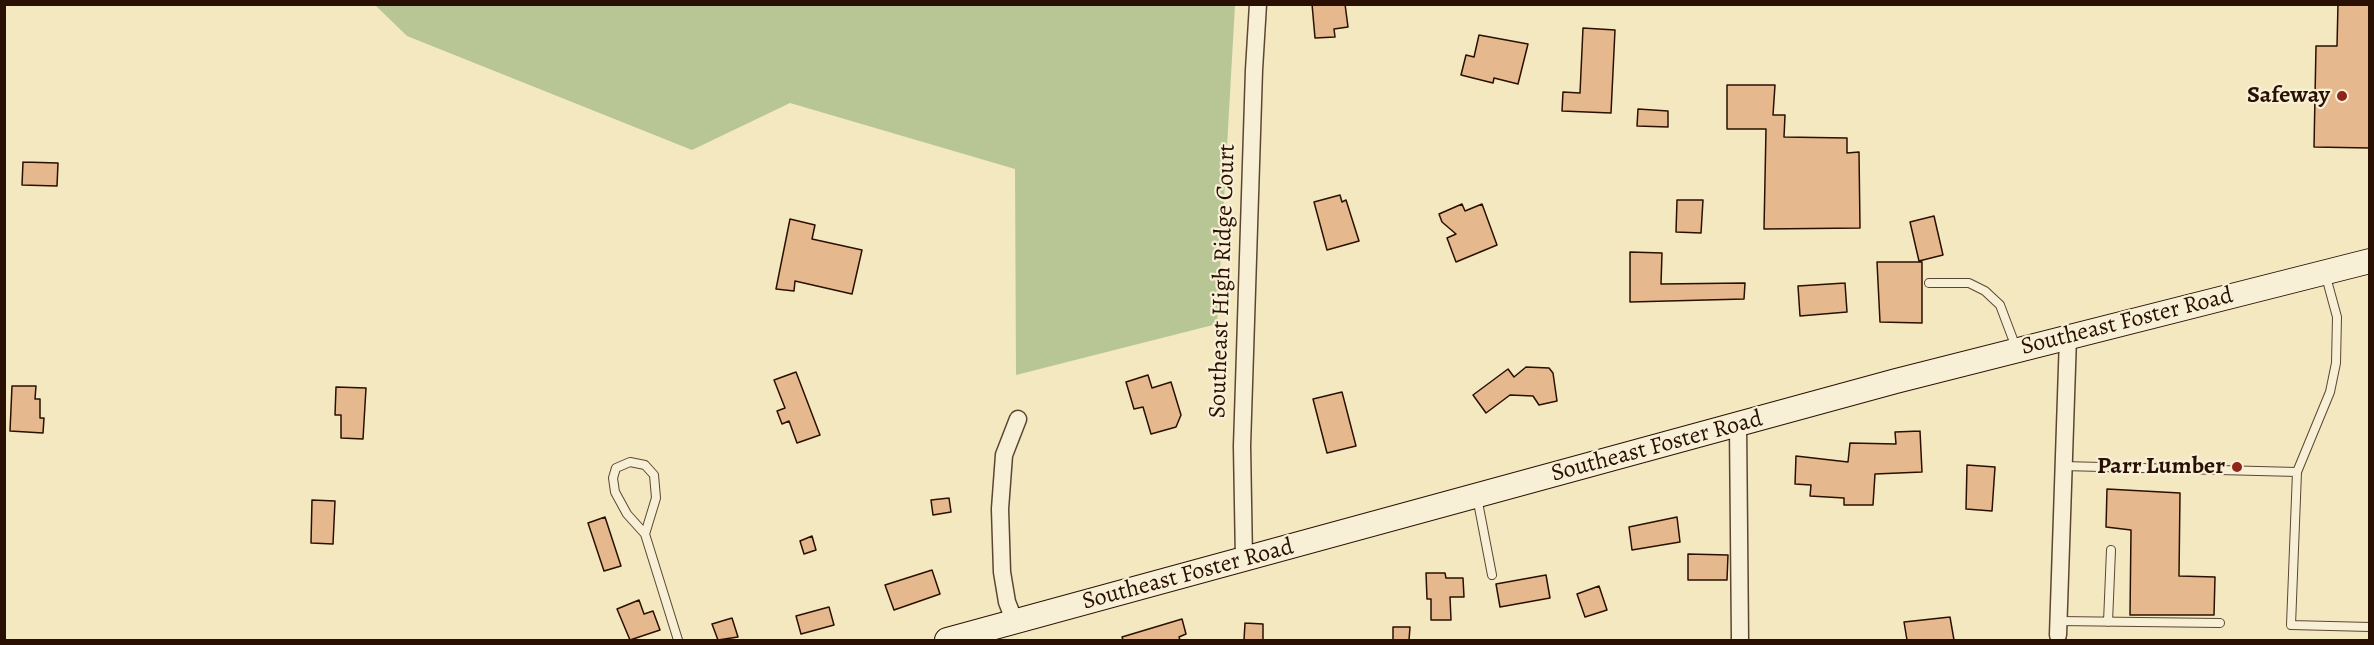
<!DOCTYPE html>
<style>
body{margin:0}
#map{position:relative;width:2374px;height:645px;overflow:hidden;background:#f3e8c0;font-family:Alegreya,serif}
canvas{display:block}
.frame{position:absolute;inset:0;border:6px solid #2a1002;pointer-events:none}
</style>
<div id="map">
<canvas width="2374" height="645"></canvas>
<div class="frame"></div>
</div>
<script>
const ctx = document.querySelector('canvas').getContext('2d');
ctx.lineJoin = 'round';
function fill(path, color) {
  ctx.fillStyle = color;
  ctx.fill(path, 'evenodd');
}
function poly(rows) {
  const path = new Path2D();
  for (const r of rows) {
    path.moveTo(r[0], r[1]);
    for (let i = 2; i < r.length; i += 2) path.lineTo(r[i], r[i + 1]);
  }
  return path;
}
function strokePath(path, color, width, dash) {
  ctx.strokeStyle = color;
  ctx.lineWidth = width;
  ctx.lineCap = dash ? 'butt' : 'round';
  ctx.setLineDash(dash || []);
  ctx.stroke(path);
}
function write(font, color, halo, rows, align = 'center') {
  ctx.font = font + ' Alegreya,serif';
  ctx.lineWidth = 4.5;
  ctx.setLineDash([]);
  ctx.textBaseline = 'middle';
  ctx.strokeStyle = halo;
  ctx.fillStyle = color;
  for (const [text, x, y, turn = 0] of rows) {
    ctx.save();
    ctx.translate(x, y);
    ctx.rotate((+turn || 0) * Math.PI / 180);
    ctx.textAlign = isNaN(turn) ? turn : align;
    if (halo) ctx.strokeText(text, 0, 0);
    ctx.fillText(text, 0, 0);
    ctx.restore();
  }
}
fill(poly([
 [375,5,1235,5,1217,324,1016,375,1015,169,790,103,692,150,407,36]
]), '#b8c695');
const building = poly([
 [1312,4,1345,4,1348,27,1334,29,1335,37,1315,38,1312,4],
 [2338,4,2370,4,2370,148,2314,147,2316,46,2337,46,2338,4],
 [1583,28,1615,30,1611,113,1562,111,1563,92,1580,93,1583,28],
 [1479,35,1528,44,1518,84,1494,78,1493,83,1461,75,1466,55,1474,57,1479,35],
 [1727,85,1775,85,1773,115,1785,115,1784,137,1847,138,1847,153,1859,152,1860,228,1764,229,1766,129,1727,129,1727,85],
 [1638,109,1668,111,1668,127,1637,126,1638,109],
 [23,162,58,163,57,186,22,185,23,162],
 [1340,195,1342,202,1346,200,1359,241,1327,250,1314,202,1340,195],
 [1677,200,1703,200,1701,233,1676,232,1677,200],
 [1462,204,1465,211,1482,204,1497,245,1456,262,1447,238,1456,234,1442,222,1439,214,1462,204],
 [1934,216,1943,255,1919,261,1910,222,1934,216],
 [790,219,815,225,812,239,862,250,852,294,795,281,794,291,776,289,790,219],
 [1630,252,1662,253,1661,284,1745,283,1744,299,1630,302,1630,252],
 [1877,262,1922,262,1922,323,1880,322,1877,262],
 [1845,283,1847,312,1800,316,1798,286,1845,283],
 [1526,367,1549,368,1553,373,1557,401,1539,405,1533,396,1510,395,1486,413,1473,395,1508,369,1514,377,1526,367],
 [796,372,820,435,797,443,789,421,782,424,777,411,785,408,774,380,796,372],
 [1148,375,1152,388,1171,382,1181,415,1176,427,1151,434,1143,407,1134,409,1126,382,1148,375],
 [12,386,36,386,35,399,40,399,40,418,44,418,43,433,10,431,12,386],
 [336,387,366,388,363,439,341,438,341,415,335,415,336,387],
 [1342,392,1356,446,1327,453,1313,399,1342,392],
 [1920,431,1922,472,1875,474,1873,505,1844,505,1844,498,1810,496,1811,485,1795,484,1796,456,1848,462,1850,443,1896,444,1895,432,1920,431],
 [1967,465,1995,467,1992,511,1966,509,1967,465],
 [2107,489,2180,493,2179,576,2215,577,2214,615,2130,615,2131,530,2106,527,2107,489],
 [949,498,951,512,933,515,931,500,949,498],
 [312,500,335,501,333,544,311,543,312,500],
 [605,517,621,566,604,571,588,523,605,517],
 [1677,517,1680,542,1632,550,1629,527,1677,517],
 [812,536,816,550,804,554,800,541,812,536],
 [1688,554,1728,555,1727,580,1688,580,1688,554],
 [932,570,940,594,894,610,885,585,932,570],
 [1426,573,1445,573,1446,578,1463,578,1464,597,1450,597,1451,620,1431,620,1431,599,1427,599,1426,573],
 [1546,575,1550,598,1500,607,1496,584,1546,575],
 [1599,586,1607,610,1585,617,1577,594,1599,586],
 [639,600,644,614,653,611,660,630,630,640,617,609,639,600],
 [829,607,834,625,801,634,796,616,829,607],
 [1950,617,1954,640,1907,640,1904,622,1950,617],
 [732,618,738,637,718,640,712,624,732,618],
 [1182,619,1186,634,1179,637,1180,640,1123,640,1122,637,1182,619],
 [1245,623,1263,624,1263,640,1244,640,1245,623],
 [1393,627,1410,627,1409,640,1393,640,1393,627]
]);
fill(building, '#e6b88d');
strokePath(building, '#2a1002', 1.5);
const service = poly([
 [2325,273,2337,317,2336,363,2330,392,2297,472,2291,625,2370,627],
 [1929,283,1969,283,1985,291,2000,305,2017,350],
 [2063,466,2297,472],
 [1477,497,1492,575],
 [645,534,656,498,654,475,645,465,630,462,616,468,613,478,615,492,627,514,645,534,678,640],
 [2058,621,2220,623],
 [2108,622,2111,550]
]);
const minor = poly([
 [1738,425,1740,640],
 [1244,560,1242,446,1254,70,1258,4],
 [1015,622,1007,602,1002,572,1000,509,1004,455,1018,419],
 [2058,635,2068,337]
]);
const secondary = poly([
 [947,640,1896,381,2370,261]
]);
strokePath(service, '#5c4632', 10);
strokePath(minor, '#5c4632', 19);
strokePath(secondary, '#2a1002', 26);
strokePath(service, '#f7f0d6', 8);
strokePath(minor, '#f7f0d6', 16);
strokePath(secondary, '#f7f0d6', 24);
for (const [x, y, r, color] of [
 [2342,96,6,"#8f2418"],
 [2237,467,6,"#8f2418"]
]) {
  const dot = new Path2D();
  dot.arc(x, y, r, 0, 2 * Math.PI);
  ctx.fillStyle = color;
  ctx.fill(dot);
  strokePath(dot, '#f7f0d6', 2);
}
write('bold 24px', '#2a1002', '#f7f0d6', [
 ["Safeway",2330,96],
 ["Parr Lumber",2225,467]
], 'right');
write('24px', '#2a1002', '#f7f0d6', [
 ["Southeast High Ridge Court",1223,281,-88],
 ["Southeast Foster Road",2127,322,-14],
 ["Southeast Foster Road",1657,447,-15],
 ["Southeast Foster Road",1188,575,-15]
]);
</script>
